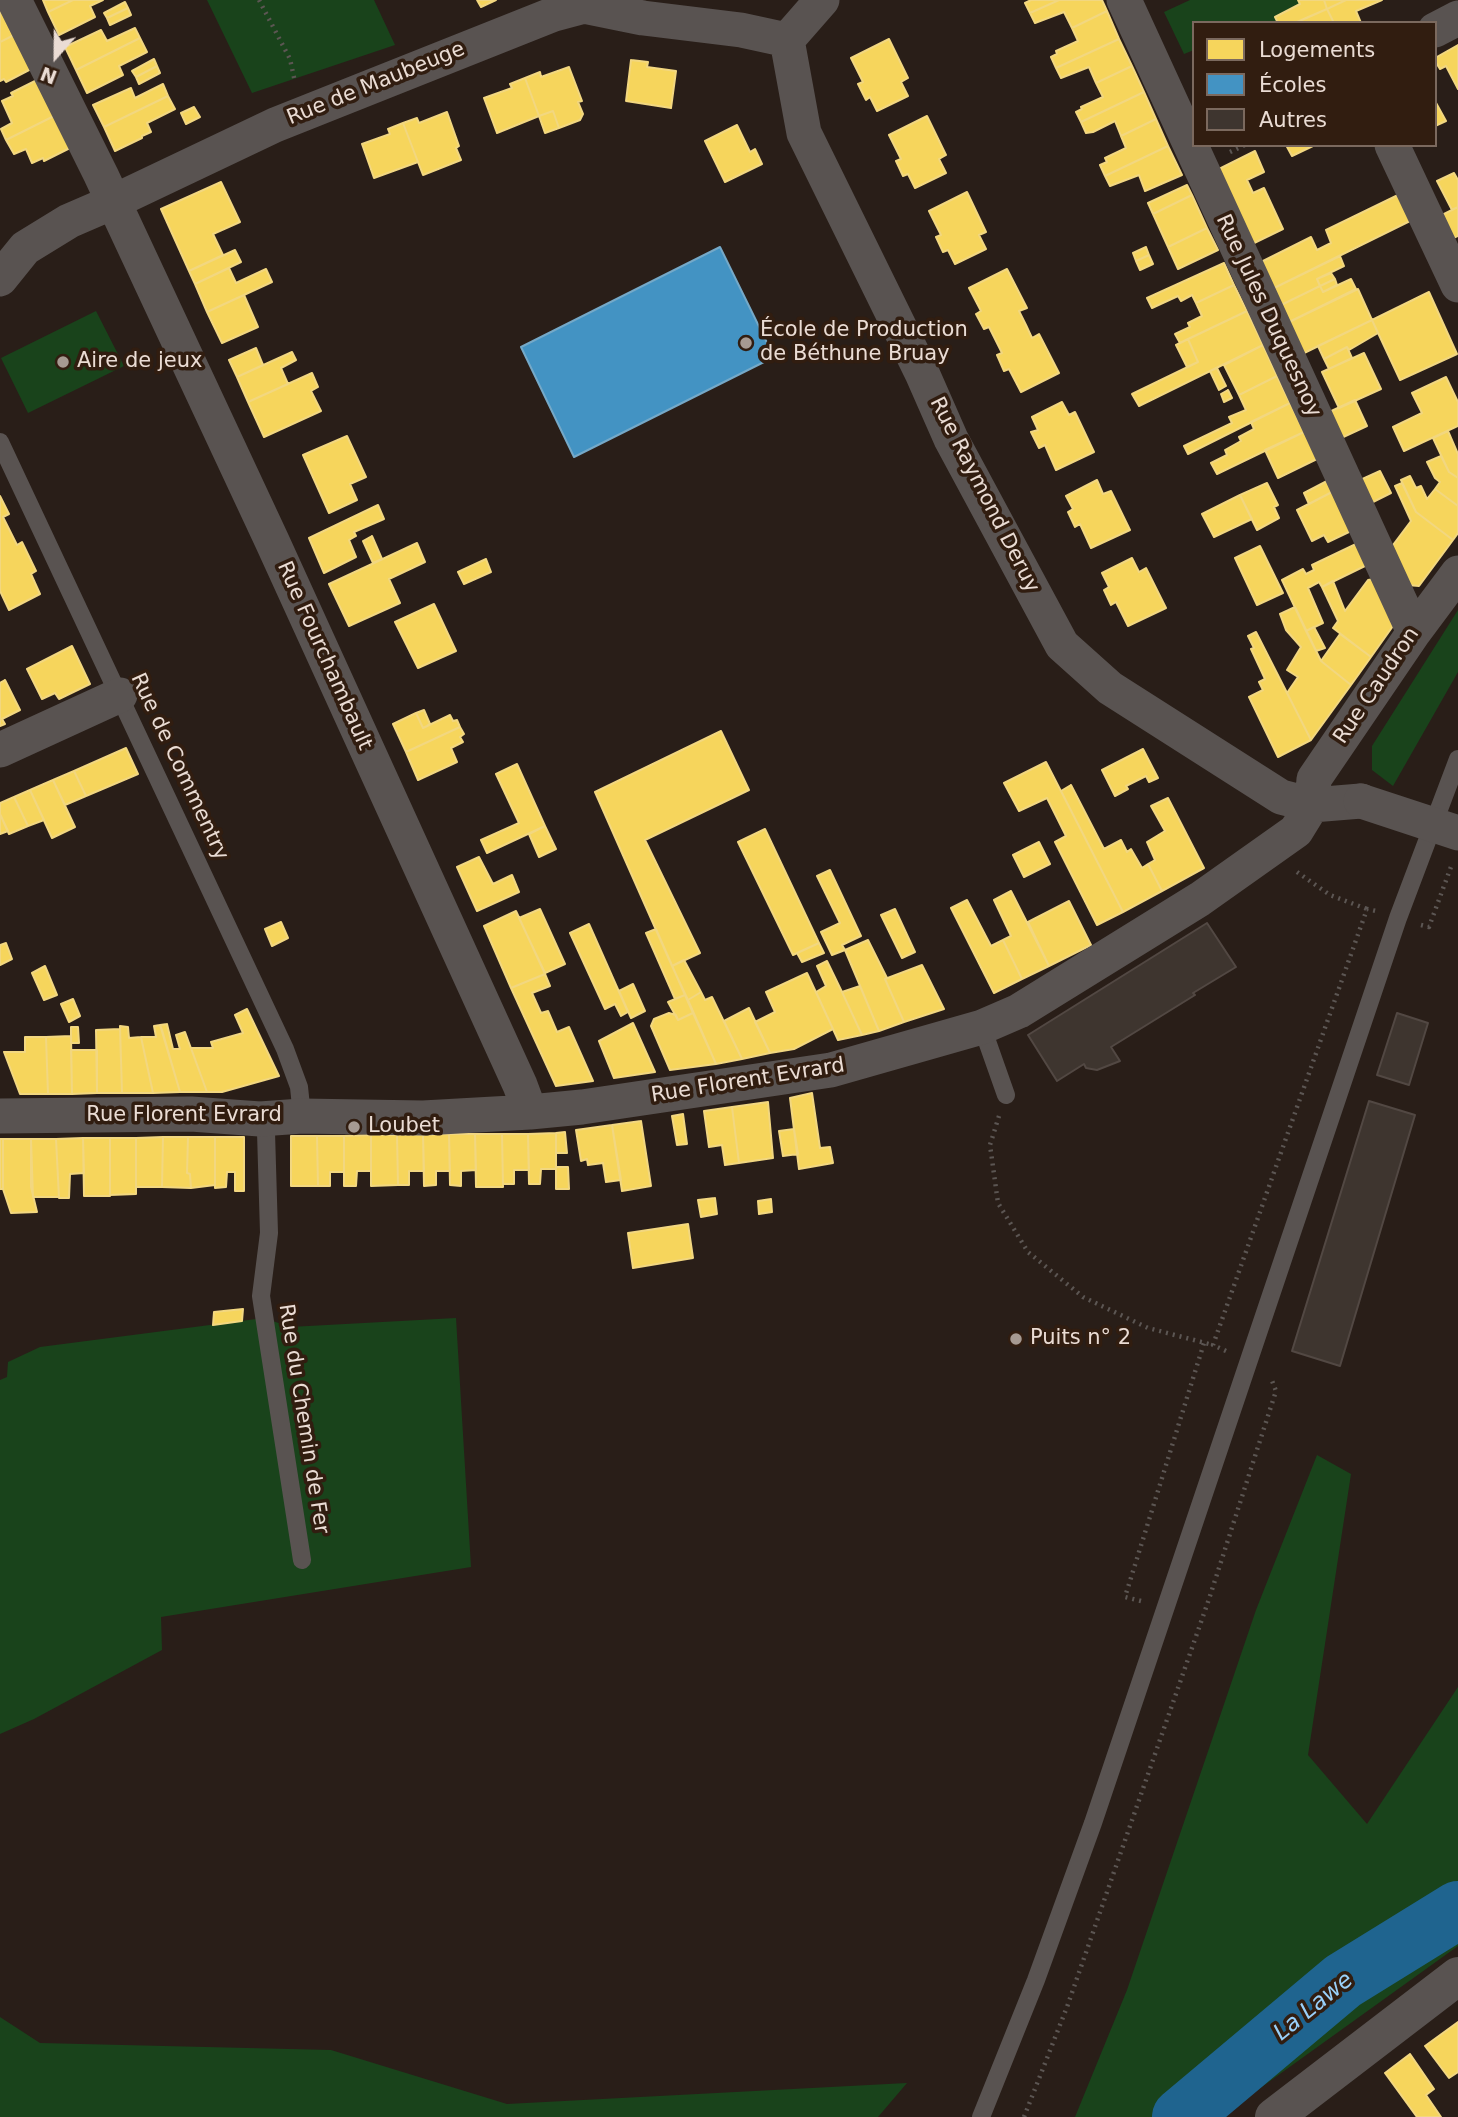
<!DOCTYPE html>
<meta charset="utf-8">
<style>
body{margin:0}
#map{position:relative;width:1458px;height:2117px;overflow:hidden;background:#291e18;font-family:"DejaVu Sans",sans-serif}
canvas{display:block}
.legend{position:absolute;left:1192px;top:21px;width:245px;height:126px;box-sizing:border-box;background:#311d10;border:2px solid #7b695e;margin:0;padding:9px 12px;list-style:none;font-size:21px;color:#eadcd4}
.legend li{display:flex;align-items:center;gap:14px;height:35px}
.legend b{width:35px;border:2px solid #7b695e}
.north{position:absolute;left:21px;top:21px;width:70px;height:70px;-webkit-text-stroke:5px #311d10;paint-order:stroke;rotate:201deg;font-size:19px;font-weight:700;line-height:28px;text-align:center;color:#eadcd4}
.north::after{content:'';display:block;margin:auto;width:24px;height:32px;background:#eadcd4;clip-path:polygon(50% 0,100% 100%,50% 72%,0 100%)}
</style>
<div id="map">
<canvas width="1458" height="2117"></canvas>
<ul class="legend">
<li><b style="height:19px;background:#f6d55c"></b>Logements</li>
<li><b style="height:19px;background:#4393c3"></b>Écoles</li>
<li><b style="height:19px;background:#3e352f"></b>Autres</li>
</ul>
<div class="north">N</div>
</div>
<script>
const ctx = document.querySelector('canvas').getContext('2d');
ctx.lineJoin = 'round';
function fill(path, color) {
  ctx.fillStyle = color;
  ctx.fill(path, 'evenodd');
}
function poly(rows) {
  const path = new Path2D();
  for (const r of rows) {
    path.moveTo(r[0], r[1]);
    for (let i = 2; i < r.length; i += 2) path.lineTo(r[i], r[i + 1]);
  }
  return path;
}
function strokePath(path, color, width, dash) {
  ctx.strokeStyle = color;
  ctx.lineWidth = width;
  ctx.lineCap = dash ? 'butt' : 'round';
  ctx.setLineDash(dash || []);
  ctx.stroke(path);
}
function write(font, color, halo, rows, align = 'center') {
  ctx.font = font + ' "DejaVu Sans",sans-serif';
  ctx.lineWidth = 7;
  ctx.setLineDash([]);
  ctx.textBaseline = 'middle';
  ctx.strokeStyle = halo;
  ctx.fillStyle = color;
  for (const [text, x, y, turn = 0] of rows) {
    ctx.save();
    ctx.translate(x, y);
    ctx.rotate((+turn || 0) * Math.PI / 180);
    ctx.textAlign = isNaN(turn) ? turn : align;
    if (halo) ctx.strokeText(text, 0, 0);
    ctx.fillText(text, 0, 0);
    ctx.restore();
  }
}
fill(poly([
 [207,0,374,0,395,45,252,93],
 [1190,0,1298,0,1300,4,1276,17,1278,23,1194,23,1194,50,1184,54,1164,12],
 [96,311,124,366,28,413,1,358],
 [1458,610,1458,672,1393,786,1372,770,1372,746],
 [264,1318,290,1327,456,1318,471,1567,161,1617,162,1650,34,1719,0,1734,0,1380,7,1377,8,1362,40,1347],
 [1317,1455,1351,1474,1308,1755,1367,1824,1458,1687,1458,1946,1220,2117,1075,2117,1127,1990,1256,1610],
 [0,2017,40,2043,331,2050,507,2104,907,2083,878,2117,0,2117]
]), '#19431b');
const homes = poly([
 [43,0,73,0,48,12,43,0],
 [73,0,103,0,90,6,95,17,59,35,48,12,73,0],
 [477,0,496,0,481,7,477,0],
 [1031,0,1059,0,1030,13,1025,3,1031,0],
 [1059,0,1102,0,1107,11,1072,28,1064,12,1035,23,1030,13,1059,0],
 [1298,0,1324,0,1327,9,1295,23,1278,23,1275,17,1300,4,1298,0],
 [1324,0,1346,0,1327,9,1324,0],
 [1346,0,1382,0,1356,11,1361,23,1334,23,1327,9,1346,0],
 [125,2,128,8,107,18,104,13,125,2],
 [0,6,14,35,0,42,0,6],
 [128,8,131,15,110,25,107,18,128,8],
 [1327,9,1334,23,1295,23,1306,18,1327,9],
 [1107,11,1119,39,1056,68,1051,57,1057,54,1056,51,1078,41,1072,28,1107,11],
 [135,28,140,38,76,70,65,47,101,30,107,41,135,28],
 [14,35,31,69,6,82,4,79,0,81,0,42,14,35],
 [140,38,147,52,119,66,123,75,87,93,76,70,140,38],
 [889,39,908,78,901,82,908,96,877,111,870,97,866,100,858,84,863,82,851,58,889,39],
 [1119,39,1132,66,1096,83,1089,67,1061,78,1056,68,1119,39],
 [1458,45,1458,89,1446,66,1440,69,1435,61,1435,58,1458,45],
 [154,59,157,66,136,77,132,71,154,59],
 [631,60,648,62,647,67,676,71,671,108,626,101,631,60],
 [157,66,160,73,139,84,136,77,157,66],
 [1132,66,1144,92,1081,122,1076,112,1082,109,1081,107,1103,97,1096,83,1132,66],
 [569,67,582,101,578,102,583,114,580,120,559,128,553,111,539,116,525,78,540,72,541,77,569,67],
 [525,78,539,116,497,133,484,98,512,88,510,84,525,78],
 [37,80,54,116,6,140,1,129,12,123,2,101,13,96,11,93,37,80],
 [163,84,168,96,104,127,93,105,131,88,135,98,163,84],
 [1144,92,1156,119,1121,136,1115,121,1093,132,1086,133,1081,122,1144,92],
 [168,96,175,109,147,123,151,132,142,136,142,138,115,151,104,127,168,96],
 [1435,101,1446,121,1435,126,1435,101],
 [194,107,200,117,186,124,181,113,194,107],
 [553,111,559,128,545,133,539,116,553,111],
 [447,112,459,146,456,148,461,160,423,175,403,123,417,118,419,123,447,112],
 [54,116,70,148,44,161,43,158,32,163,26,149,14,154,6,140,54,116],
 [927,116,946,155,939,159,946,173,915,188,908,174,903,176,896,161,901,159,889,135,927,116],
 [1156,119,1168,146,1105,176,1100,165,1107,162,1105,158,1126,148,1121,136,1156,119],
 [403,123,418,162,374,178,362,144,390,134,388,129,403,123],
 [737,125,750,152,755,149,762,164,725,182,705,141,737,125],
 [1286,145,1315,145,1292,156,1286,145],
 [1168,146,1182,175,1145,191,1139,175,1110,186,1105,176,1168,146],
 [1255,151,1264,172,1247,180,1253,193,1264,188,1283,229,1248,246,1217,170,1255,151],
 [1454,173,1458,180,1458,207,1452,210,1437,181,1454,173],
 [221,182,240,222,213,234,223,255,189,271,161,209,221,182],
 [1187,185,1192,195,1153,214,1148,203,1187,185],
 [967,192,986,232,979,235,986,249,955,264,948,250,943,252,936,237,941,235,929,211,967,192],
 [1192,195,1207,228,1168,247,1153,214,1192,195],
 [1398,195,1410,221,1270,290,1257,264,1311,237,1317,250,1331,243,1326,230,1398,195],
 [1458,207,1458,236,1451,239,1440,216,1458,207],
 [1207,228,1218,250,1178,269,1168,247,1207,228],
 [1146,247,1149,255,1136,261,1133,253,1146,247],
 [235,250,241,262,195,284,189,271,235,250],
 [1149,255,1153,264,1140,270,1136,261,1149,255],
 [1340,256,1344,266,1317,279,1320,286,1277,307,1270,290,1340,256],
 [1224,263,1234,285,1196,303,1192,295,1181,301,1178,296,1152,308,1147,298,1224,263],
 [229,268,236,283,266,269,272,282,207,312,195,284,229,268],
 [1007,269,1027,308,1019,311,1026,325,1032,338,1039,334,1059,373,1021,392,1009,369,1004,371,997,355,1002,353,989,327,984,329,976,314,981,311,969,288,1007,269],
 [1331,273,1335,279,1320,286,1317,279,1331,273],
 [1335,279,1337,285,1323,292,1320,286,1335,279],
 [1351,279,1356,289,1285,324,1277,307,1320,286,1323,292,1351,279],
 [1234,285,1247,311,1180,343,1175,334,1190,327,1188,323,1202,316,1196,303,1234,285],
 [1358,289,1372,320,1300,355,1285,324,1358,289],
 [1429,292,1457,354,1400,380,1372,320,1429,292],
 [244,295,258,327,222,343,207,312,244,295],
 [1247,311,1263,345,1139,406,1132,394,1198,362,1188,339,1247,311],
 [1372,320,1378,333,1349,350,1347,347,1324,359,1318,346,1372,320],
 [1188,339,1198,362,1187,367,1176,345,1188,339],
 [1263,345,1277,376,1239,395,1224,365,1263,345],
 [1347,347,1352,358,1329,369,1324,359,1347,347],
 [256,348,263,365,237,377,229,360,256,348],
 [292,352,296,360,281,368,288,384,248,402,237,377,292,352],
 [1364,353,1381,389,1339,408,1322,372,1364,353],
 [1217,368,1226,386,1219,390,1210,371,1217,368],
 [312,373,318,387,311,391,321,411,264,437,248,402,312,373],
 [1277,376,1290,403,1188,454,1184,446,1232,423,1229,417,1246,410,1239,395,1277,376],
 [1446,377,1458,402,1458,426,1404,451,1393,427,1422,413,1412,393,1446,377],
 [1228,390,1232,398,1224,402,1221,394,1228,390],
 [1355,400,1367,426,1339,439,1327,413,1355,400],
 [1062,402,1069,415,1075,412,1094,452,1056,470,1045,445,1039,448,1031,432,1038,430,1032,417,1062,402],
 [1290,403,1304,432,1217,474,1211,463,1227,455,1225,450,1241,441,1239,437,1254,429,1251,422,1290,403],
 [1448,431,1458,454,1458,478,1449,472,1433,438,1448,431],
 [1304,432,1317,459,1278,478,1265,450,1304,432],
 [347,436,366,477,350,484,357,500,329,513,303,455,347,436],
 [1441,456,1449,472,1458,478,1458,506,1435,489,1440,482,1435,478,1427,462,1441,456],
 [1380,471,1391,493,1369,504,1358,481,1380,471],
 [1410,476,1416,488,1421,486,1427,499,1435,489,1458,506,1458,533,1453,540,1416,512,1401,480,1410,476],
 [1097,480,1103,494,1111,491,1130,530,1091,548,1080,524,1075,527,1068,512,1073,509,1066,496,1097,480],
 [1327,481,1332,492,1309,504,1304,493,1327,481],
 [1267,483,1278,505,1274,507,1279,518,1257,530,1240,495,1267,483],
 [1402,483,1416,512,1453,540,1419,586,1407,585,1390,549,1411,521,1395,486,1402,483],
 [1332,492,1351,531,1328,542,1324,535,1312,541,1297,510,1332,492],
 [1240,495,1252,519,1214,537,1202,514,1240,495],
 [0,496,9,514,3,517,17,545,22,542,36,571,31,574,40,594,9,610,0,591,0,496],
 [378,505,384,519,354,532,356,536,349,540,356,557,324,573,309,538,378,505],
 [372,536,382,559,373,563,363,541,372,536],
 [417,543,425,562,389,579,400,603,349,626,329,584,417,543],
 [1356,544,1367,565,1322,587,1319,582,1308,588,1323,623,1306,631,1282,580,1303,569,1306,574,1314,570,1312,565,1356,544],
 [1260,546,1283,593,1257,605,1235,558,1260,546],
 [1132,558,1139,572,1146,568,1166,608,1128,626,1116,602,1111,605,1104,590,1109,587,1102,573,1132,558],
 [486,559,491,572,464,584,458,572,486,559],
 [1374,579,1393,626,1371,657,1333,628,1338,621,1322,587,1333,581,1345,611,1368,580,1374,579],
 [434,604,456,651,418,668,395,622,434,604],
 [1295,607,1321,661,1351,685,1311,740,1287,693,1298,677,1287,670,1301,647,1286,630,1280,614,1295,607],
 [1314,627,1325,648,1316,651,1306,631,1314,627],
 [1256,632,1311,740,1278,757,1249,697,1263,690,1259,682,1265,679,1251,649,1254,648,1248,636,1256,632],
 [1340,634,1371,657,1351,685,1321,661,1340,634],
 [72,646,90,684,59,699,55,693,42,699,27,669,72,646],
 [5,680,20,710,2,719,5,724,0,726,0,683,5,680],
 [424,710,430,724,423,728,416,713,424,710],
 [416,713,423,728,450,715,453,721,457,720,460,727,406,752,393,724,416,713],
 [460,727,464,734,460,737,463,742,451,748,457,762,418,780,406,752,460,727],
 [721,731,749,790,645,840,700,953,672,966,595,792,721,731],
 [126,748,138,774,86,796,74,771,126,748],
 [1143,749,1158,778,1149,782,1146,776,1126,786,1128,789,1115,796,1102,770,1143,749],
 [1046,762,1123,912,1097,925,1055,842,1066,836,1047,798,1019,811,1004,783,1046,762],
 [517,764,545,826,487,853,481,840,519,823,496,774,517,764],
 [74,771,86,796,65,805,53,780,74,771],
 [53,780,75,827,52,838,30,790,53,780],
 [1071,785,1104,849,1121,840,1127,852,1131,849,1142,868,1148,864,1162,891,1123,912,1061,791,1071,785],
 [30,790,44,820,28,826,14,797,30,790],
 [14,797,28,826,9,834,0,814,0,803,14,797],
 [1168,798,1204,868,1162,891,1148,864,1155,860,1147,842,1165,831,1151,806,1168,798],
 [0,814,8,831,0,834,0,814],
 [545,826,556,849,539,857,529,834,545,826],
 [765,829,819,943,793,955,738,842,765,829],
 [1039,842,1050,864,1024,877,1013,855,1039,842],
 [479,857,493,884,512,875,519,892,477,911,457,867,479,857],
 [830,870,861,936,842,945,845,950,832,955,821,932,840,923,817,876,830,870],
 [1011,891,1049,966,1022,979,1003,940,1011,936,994,900,1011,891],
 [967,900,991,946,1003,940,1022,979,994,993,951,908,967,900],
 [1069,901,1091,945,1049,966,1028,922,1069,901],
 [540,909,565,964,545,973,519,918,540,909],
 [895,909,915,952,902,958,881,915,895,909],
 [516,911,545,974,511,988,484,926,516,911],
 [281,922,288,938,272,946,265,929,281,922],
 [589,924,628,1012,621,1016,615,1004,605,1009,570,933,589,924],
 [656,929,685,995,675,999,646,933,656,929],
 [868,940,887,978,885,979,904,1022,879,1031,845,950,868,940],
 [6,943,12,959,0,965,0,945,6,943],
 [819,943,824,953,802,962,797,953,819,943],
 [684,960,701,992,688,1000,672,966,684,960],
 [827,961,842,992,862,1035,838,1040,816,992,826,986,817,966,827,961],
 [922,965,944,1009,904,1022,885,979,922,965],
 [45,966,57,995,44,1000,32,973,45,966],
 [807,973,833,1029,794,1049,770,1053,755,1022,775,1012,766,992,807,973],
 [545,974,550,986,532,993,541,1013,548,1011,557,1032,569,1027,593,1081,556,1086,511,988,545,974],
 [633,984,645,1011,631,1018,619,991,633,984],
 [860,986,879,1031,862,1035,842,992,860,986],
 [701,992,705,1000,712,997,742,1059,716,1064,688,1000,701,992],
 [685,995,693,1013,678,1020,668,1002,685,995],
 [73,999,80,1016,69,1022,61,1004,73,999],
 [749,1008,770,1053,742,1059,724,1021,749,1008],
 [247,1009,279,1076,222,1092,207,1092,191,1048,213,1048,211,1042,243,1033,235,1015,247,1009],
 [669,1013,676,1015,678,1020,693,1013,716,1064,670,1070,651,1026,654,1019,669,1013],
 [633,1023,655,1072,614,1078,599,1041,633,1023],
 [167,1024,173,1049,180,1049,176,1035,185,1032,207,1092,180,1092,160,1025,167,1024],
 [160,1025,162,1030,180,1092,153,1093,141,1037,156,1037,154,1026,160,1025],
 [120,1026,128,1027,129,1038,141,1037,153,1093,122,1093,120,1026],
 [71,1027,78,1027,79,1043,71,1043,71,1027],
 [120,1029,122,1093,97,1093,96,1030,120,1029],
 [71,1036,72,1094,48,1094,46,1037,71,1036],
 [25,1037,46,1037,48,1094,20,1094,4,1052,25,1052,25,1037],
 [71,1050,97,1050,97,1093,72,1094,71,1050],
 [812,1093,820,1148,830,1147,833,1163,799,1169,790,1098,812,1093],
 [768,1102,773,1158,739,1163,732,1107,768,1102],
 [732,1107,739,1163,725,1165,722,1145,709,1147,704,1111,732,1107],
 [683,1114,687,1144,677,1145,672,1116,683,1114],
 [641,1121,651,1186,622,1191,612,1125,641,1121],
 [612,1125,621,1180,606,1182,603,1163,588,1165,587,1159,581,1161,576,1130,612,1125],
 [794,1129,798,1154,783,1156,779,1131,794,1129],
 [565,1132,567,1153,556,1153,556,1133,565,1132],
 [556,1133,556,1169,541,1169,540,1184,529,1184,528,1134,556,1133],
 [449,1134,475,1134,476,1170,461,1171,461,1186,450,1185,449,1134],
 [449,1134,450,1171,436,1171,436,1185,424,1186,423,1135,449,1134],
 [475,1134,502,1134,503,1187,476,1187,475,1134],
 [502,1134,528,1134,529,1170,514,1170,514,1184,503,1184,502,1134],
 [371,1135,371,1171,357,1171,356,1186,344,1186,344,1136,371,1135],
 [371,1135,397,1135,398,1185,371,1186,371,1135],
 [397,1135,423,1135,424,1171,409,1171,409,1185,398,1185,397,1135],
 [291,1136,317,1136,318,1186,291,1186,291,1136],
 [317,1136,344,1136,344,1172,330,1172,330,1186,318,1186,317,1136],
 [163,1137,188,1137,187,1173,190,1174,191,1188,162,1187,163,1137],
 [163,1137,162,1187,136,1187,136,1138,163,1137],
 [188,1137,215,1137,215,1185,191,1188,190,1174,187,1173,188,1137],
 [215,1137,244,1137,244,1191,235,1191,235,1172,227,1172,226,1187,215,1188,215,1137],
 [83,1138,110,1138,110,1196,84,1196,83,1138],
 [83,1138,84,1173,70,1174,69,1198,59,1198,56,1139,83,1138],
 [110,1138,136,1138,136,1194,110,1195,110,1138],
 [0,1139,3,1139,3,1189,0,1189,0,1139],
 [3,1139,31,1139,31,1187,37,1212,11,1213,3,1189,3,1139],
 [31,1139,56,1139,59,1197,33,1197,31,1139],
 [556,1167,568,1167,569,1189,556,1189,556,1167],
 [715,1198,717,1214,701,1217,698,1200,715,1198],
 [771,1199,772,1212,759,1214,758,1201,771,1199],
 [688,1224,693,1258,633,1268,628,1233,688,1224],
 [243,1309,242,1321,213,1325,214,1312,243,1309],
 [1458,2022,1458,2072,1449,2078,1425,2046,1458,2022],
 [1410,2054,1434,2089,1426,2095,1441,2117,1417,2117,1385,2073,1410,2054]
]);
fill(homes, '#f6d55c');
strokePath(homes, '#f2d780', 2);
const schools = poly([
 [720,247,774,357,574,457,521,347,720,247]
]);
fill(schools, '#4393c3');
strokePath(schools, '#75a9c8', 2);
strokePath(poly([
 [1181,2117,1343,1981,1458,1910]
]), '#1f648f', 58);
const building = poly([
 [1207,923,1236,967,1193,993,1195,995,1111,1047,1120,1061,1097,1070,1086,1068,1084,1064,1057,1081,1028,1035,1207,923],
 [1397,1013,1428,1023,1409,1085,1377,1075,1397,1013],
 [1369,1101,1415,1115,1340,1366,1292,1351,1369,1101]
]);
fill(building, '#3e352f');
strokePath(building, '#524843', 2);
strokePath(poly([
 [259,0,290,59,295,82],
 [1230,152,1245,145],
 [1297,872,1330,895,1367,909],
 [1421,925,1429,927,1452,864],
 [999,1116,990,1145,998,1203,1028,1252,1083,1297,1148,1328,1213,1345],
 [1226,1351,1213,1345,1367,909,1376,911],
 [1141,1601,1125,1597,1204,1343],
 [1024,2117,1067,2007,1209,1599,1276,1391,1271,1378]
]), '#5c5653', 4.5, [2, 5]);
strokePath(poly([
 [0,442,285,1049,299,1087,302,1116],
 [982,1027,1006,1095],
 [260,1119,266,1132,269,1233,261,1296,302,1560],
 [981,2117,1036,1980,1093,1823,1398,918,1458,759]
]), '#595351', 18);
strokePath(poly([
 [14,0,101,175,272,541,520,1085,530,1112],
 [1124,0,1414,632],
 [1435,30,1458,18],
 [787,40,804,133,922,373,951,439,1062,645,1110,688,1281,797,1312,805,1361,801],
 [787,40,822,0],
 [1392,145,1458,285],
 [0,279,25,248,69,221,113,202,275,125,554,14,584,6,643,18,741,30,787,40],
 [0,750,120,695],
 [0,1116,191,1114,260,1119,302,1116,423,1118,530,1112,582,1107,831,1070,982,1027,1019,1011,1200,899,1296,831,1312,805,1314,779,1414,632,1458,573]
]), '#595351', 35);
strokePath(poly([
 [1274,2117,1458,1976]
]), '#595351', 38);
strokePath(poly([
 [1361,801,1458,833]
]), '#595351', 35);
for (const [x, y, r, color] of [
 [746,343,7,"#a69a92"],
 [63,362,7,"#a69a92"],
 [354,1127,7,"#a69a92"],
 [1016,1339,7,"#a69a92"]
]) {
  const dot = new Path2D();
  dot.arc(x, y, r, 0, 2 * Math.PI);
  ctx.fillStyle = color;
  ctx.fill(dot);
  strokePath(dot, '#311d10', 2.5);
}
write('21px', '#eadcd4', '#311d10', [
 ["Rue de Maubeuge",376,84,-22],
 ["Rue Jules Duquesnoy",1268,316,65],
 ["Rue Raymond Deruy",984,495,63],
 ["Rue Fourchambault",324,656,66],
 ["Rue Caudron",1377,686,-56],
 ["Rue de Commentry",179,767,65],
 ["Rue Florent Evrard",748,1081,-9],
 ["Rue Florent Evrard",184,1116],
 ["Rue du Chemin de Fer",303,1419,81]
]);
write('21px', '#eadcd4', '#311d10', [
 ["École de Production",760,331],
 ["de Béthune Bruay",760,355],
 ["Aire de jeux",77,362],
 ["Loubet",368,1127],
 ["Puits n° 2",1030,1339]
], 'left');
write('italic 23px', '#99d0f9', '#311d10', [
 ["La Lawe",1314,2007,-39]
]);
</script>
